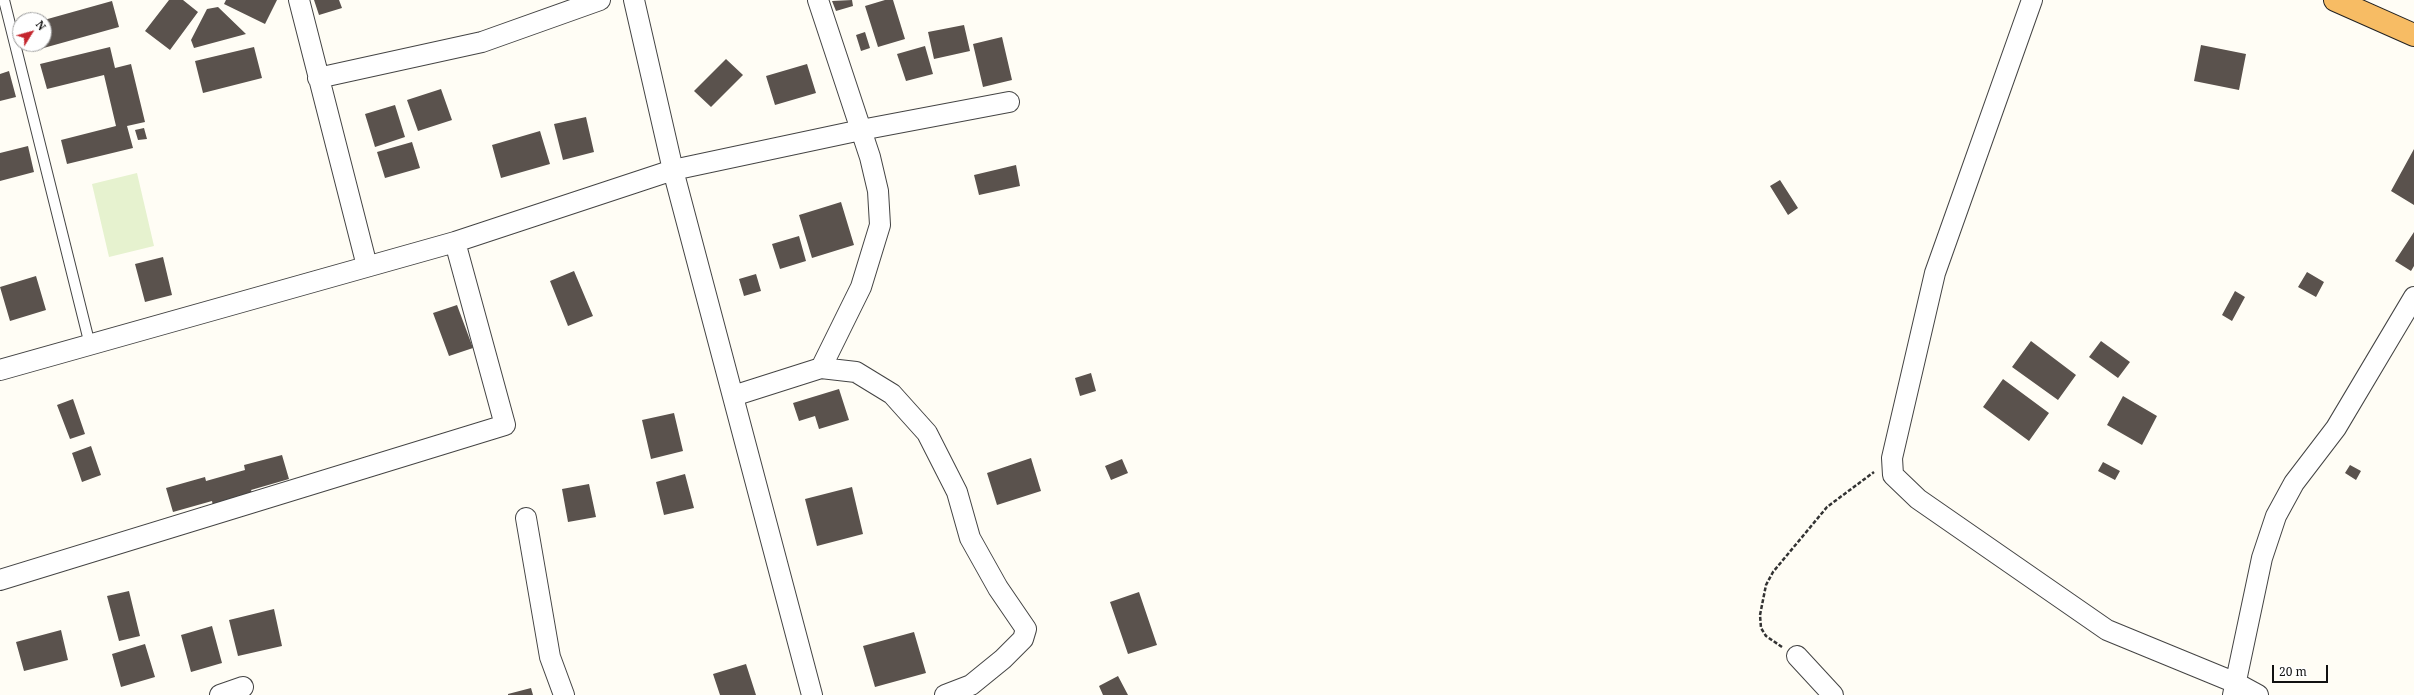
<!DOCTYPE html>
<style>
body{margin:0}
#map{position:relative;width:2414px;height:695px;overflow:hidden;background:#fffdf5;font-family:"Noto Serif",serif}
canvas{display:block}
.north{position:absolute;left:12px;top:12px;width:40px;height:40px;box-sizing:border-box;background:#fff;border:1px solid #a0a0a0;border-radius:50%;rotate:53deg;font-size:11px;font-weight:700;line-height:16px;text-align:center;color:#111}
.north::after{content:'';display:block;margin:auto;width:14px;height:18px;background:#c4262e;clip-path:polygon(50% 0,100% 100%,50% 72%,0 100%)}
.scale{position:absolute;left:2272px;top:665px;width:56px;height:18px;box-sizing:border-box;border:2px solid #111;border-top:0;padding-left:5px;font-size:12px;line-height:14px;white-space:nowrap;color:#111;-webkit-text-stroke:3px #fff;paint-order:stroke}
</style>
<div id="map">
<canvas width="2414" height="695"></canvas>
<div class="north">N</div>
<div class="scale">20 m</div>
</div>
<script>
const ctx = document.querySelector('canvas').getContext('2d');
ctx.lineJoin = 'round';
function fill(path, color) {
  ctx.fillStyle = color;
  ctx.fill(path, 'evenodd');
}
function poly(rows) {
  const path = new Path2D();
  for (const r of rows) {
    path.moveTo(r[0], r[1]);
    for (let i = 2; i < r.length; i += 2) path.lineTo(r[i], r[i + 1]);
  }
  return path;
}
function strokePath(path, color, width, dash) {
  ctx.strokeStyle = color;
  ctx.lineWidth = width;
  ctx.lineCap = dash ? 'butt' : 'round';
  ctx.setLineDash(dash || []);
  ctx.stroke(path);
}
fill(poly([
 [137,173,154,246,109,257,92,184]
]), '#e6f2cf');
fill(poly([
 [169,0,183,0,198,12,170,50,145,31],
 [226,0,277,0,265,24,224,4],
 [314,0,339,0,342,8,319,15],
 [852,0,853,6,836,11,832,1],
 [885,0,893,0,905,39,878,47,865,6],
 [112,1,119,27,40,49,39,44,44,44,44,20],
 [218,7,246,34,194,48,191,40,207,9],
 [964,25,970,51,934,59,928,32],
 [865,32,870,48,861,51,856,35],
 [1002,37,1012,80,983,87,973,44],
 [2201,45,2246,54,2239,90,2194,81],
 [925,46,933,74,906,81,897,54],
 [110,47,115,68,131,64,145,122,127,126,133,148,67,164,61,140,116,126,104,75,47,89,40,64],
 [254,47,262,78,203,93,195,61],
 [726,59,743,75,711,107,694,91],
 [807,64,816,93,775,105,766,76],
 [9,71,16,97,0,101,0,74],
 [441,89,452,120,418,131,407,100],
 [395,105,405,137,375,147,365,114],
 [586,117,594,152,563,160,554,124],
 [144,128,147,139,138,140,135,130],
 [540,131,550,164,501,178,492,145],
 [412,142,420,168,385,178,377,152],
 [28,146,34,172,0,181,0,153],
 [2414,149,2414,205,2391,191],
 [1016,165,1020,186,979,195,974,175],
 [1780,180,1798,208,1788,215,1770,186],
 [841,202,854,245,812,258,799,215],
 [2414,232,2414,266,2411,271,2395,261],
 [799,236,806,261,780,269,772,244],
 [163,257,172,295,145,302,135,264],
 [574,271,593,316,568,326,550,281],
 [2307,272,2324,282,2316,297,2298,287],
 [756,274,761,291,744,296,739,279],
 [36,276,46,310,10,321,0,287],
 [2235,291,2245,297,2232,321,2222,315],
 [457,305,473,348,449,356,433,313],
 [2031,341,2076,375,2058,400,2012,367],
 [2101,341,2130,362,2118,378,2089,357],
 [1091,373,1096,391,1080,396,1075,378],
 [2003,379,2049,413,2029,441,1983,407],
 [839,389,849,420,819,429,815,416,799,421,793,403],
 [2123,396,2157,416,2142,445,2107,425],
 [73,399,85,434,70,439,57,405],
 [674,413,683,451,651,459,642,420],
 [91,446,101,475,82,482,72,453],
 [282,455,289,479,251,490,253,495,213,506,212,501,173,512,166,488,205,477,206,481,245,470,244,465],
 [1031,458,1041,491,997,505,987,473],
 [1122,459,1128,473,1111,480,1105,466],
 [2103,462,2120,471,2115,480,2098,471],
 [2350,465,2361,471,2356,480,2345,473],
 [685,474,694,508,664,515,656,482],
 [589,484,596,517,568,522,562,489],
 [852,487,863,534,817,546,805,499],
 [129,591,140,636,119,641,107,596],
 [1139,592,1157,645,1128,654,1110,602],
 [274,609,282,646,238,656,229,620],
 [212,626,222,663,191,672,181,635],
 [61,630,68,660,24,671,16,642],
 [914,632,926,673,875,687,863,646],
 [145,644,155,677,121,687,112,654],
 [746,664,756,695,720,695,713,674],
 [1118,676,1128,695,1103,695,1099,686],
 [531,688,533,695,508,695,508,694]
]), '#5a524d');
const service = poly([
 [4,0,90,345]
]);
const minor = poly([
 [299,0,367,266],
 [634,0,673,170,812,695],
 [818,0,870,157,878,191,880,225,861,287,821,368],
 [2032,0,1935,273,1892,458,1893,475,1918,499,2107,630,2236,683,2258,695],
 [318,78,482,42,600,0],
 [0,370,455,242,673,170,861,130,1009,102],
 [733,396,821,368,856,372,892,394,927,433,957,492,970,538,998,588,1026,629,1023,639,1003,659,971,685,945,695],
 [526,518,550,657,564,695],
 [0,580,505,425,455,242],
 [1797,656,1833,695],
 [220,695,243,687],
 [2233,695,2262,558,2276,516,2294,483,2336,428,2414,297]
]);
const trunk = poly([
 [2335,0,2414,35]
]);
strokePath(service, '#444', 12);
strokePath(minor, '#444', 22);
strokePath(trunk, '#222', 24);
strokePath(poly([
 [1782,647,1766,636,1761,628,1760,615,1766,585,1773,572,1827,507,1874,472]
]), '#333', 2.5, [4, 2]);
strokePath(service, '#fff', 10);
strokePath(minor, '#fff', 20);
strokePath(trunk, '#f7bc64', 22);
</script>
